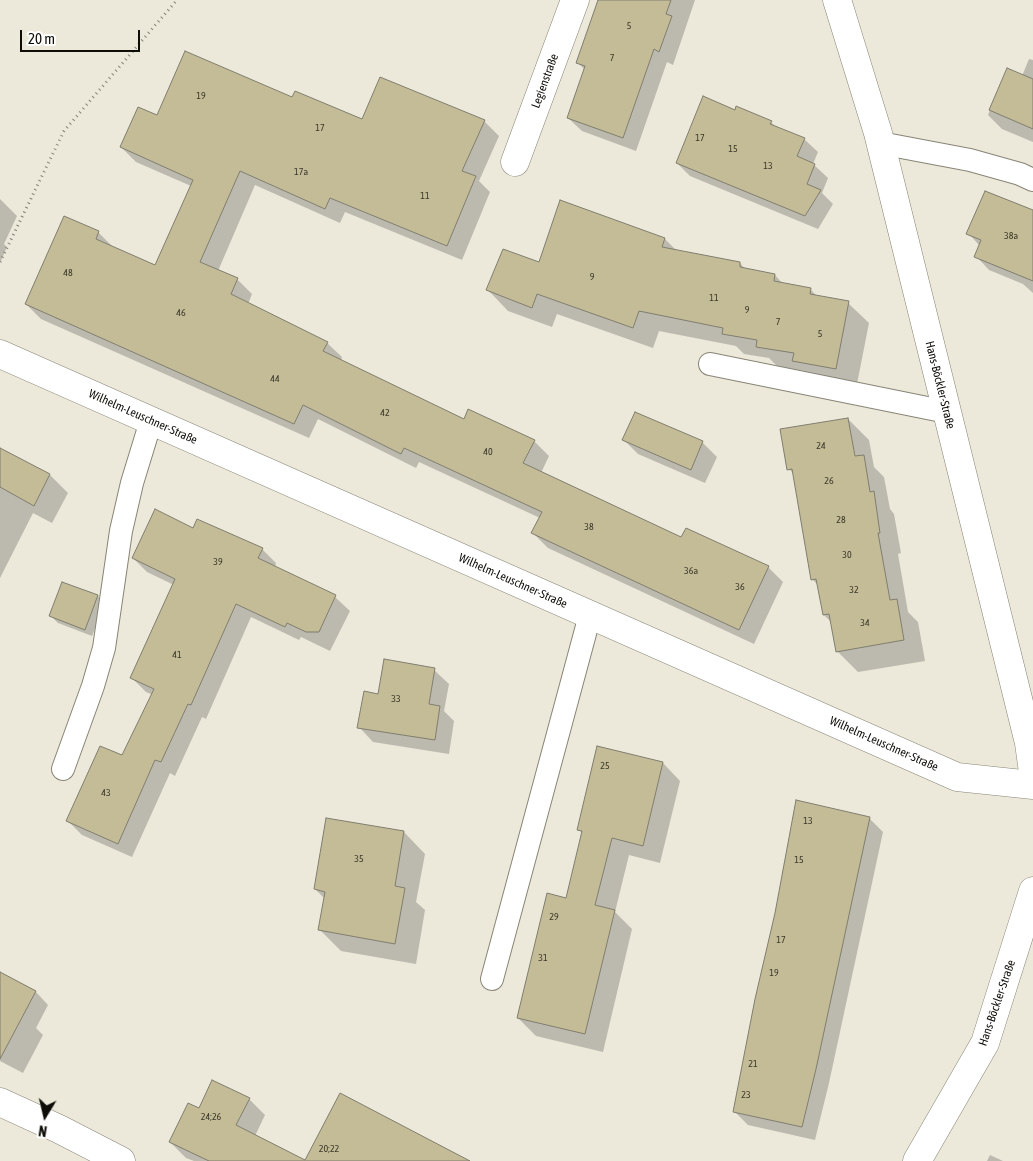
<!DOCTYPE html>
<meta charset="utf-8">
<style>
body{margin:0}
#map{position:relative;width:1033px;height:1161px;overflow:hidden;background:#ece9da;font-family:"Asap Condensed",sans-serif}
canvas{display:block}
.north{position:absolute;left:20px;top:1091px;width:50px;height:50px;-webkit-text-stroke:4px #fff;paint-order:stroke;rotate:189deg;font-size:14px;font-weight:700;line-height:20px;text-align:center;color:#0e0d08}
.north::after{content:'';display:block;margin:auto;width:18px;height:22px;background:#0e0d08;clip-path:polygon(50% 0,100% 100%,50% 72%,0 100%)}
.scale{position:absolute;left:20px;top:30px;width:120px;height:22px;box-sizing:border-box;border:2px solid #0e0d08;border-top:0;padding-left:6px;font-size:15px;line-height:18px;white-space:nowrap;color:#0e0d08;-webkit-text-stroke:4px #fff;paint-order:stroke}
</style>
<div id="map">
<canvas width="1033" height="1161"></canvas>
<div class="north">N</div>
<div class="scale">20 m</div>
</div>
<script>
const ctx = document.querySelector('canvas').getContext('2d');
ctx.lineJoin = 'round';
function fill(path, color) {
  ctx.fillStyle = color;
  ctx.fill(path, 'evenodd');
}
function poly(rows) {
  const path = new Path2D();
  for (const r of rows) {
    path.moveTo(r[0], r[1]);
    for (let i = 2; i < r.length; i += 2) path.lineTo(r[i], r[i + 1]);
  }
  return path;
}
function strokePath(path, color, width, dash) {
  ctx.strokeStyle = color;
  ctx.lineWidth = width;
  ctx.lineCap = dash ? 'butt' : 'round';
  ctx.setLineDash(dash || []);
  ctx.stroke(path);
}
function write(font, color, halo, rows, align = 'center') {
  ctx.font = font + ' "Asap Condensed",sans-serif';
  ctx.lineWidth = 4;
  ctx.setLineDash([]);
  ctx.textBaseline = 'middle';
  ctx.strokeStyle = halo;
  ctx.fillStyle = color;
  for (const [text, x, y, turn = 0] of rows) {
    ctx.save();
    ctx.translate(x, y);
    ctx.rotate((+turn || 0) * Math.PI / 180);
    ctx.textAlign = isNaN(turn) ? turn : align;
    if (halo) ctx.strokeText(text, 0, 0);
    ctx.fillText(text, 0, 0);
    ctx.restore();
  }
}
fill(poly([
 [600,0,695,0,673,65,667,62,636,151,582,131,568,118,585,70,577,62],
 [1029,59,1033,60,1033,142,1002,129,988,115,1007,69,1022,76],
 [293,99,362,121,484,121,499,136,479,181,490,192,462,260,345,212,340,223,255,185,218,271,237,279,252,294,248,304,327,343,342,357,341,361,464,420,534,441,549,456,541,473,682,538,768,567,783,582,754,644,548,548,533,533,540,518,419,462,416,468,318,419,309,438,41,319,26,304,98,232,113,247,156,267,191,186,136,162,121,147,158,117],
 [736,111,771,122,777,128,804,139,818,152,813,164,828,178,822,193,833,204,818,229,690,176,677,163],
 [0,199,17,216,4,244,7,247,0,263],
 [561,202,665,239,677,251,740,263,746,270,775,275,783,284,810,289,818,297,848,303,869,323,856,389,814,381,804,371,778,367,769,358,744,354,736,346,659,331,653,348,557,314,552,327,508,311,488,290,539,264],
 [1033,212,1033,293,1023,284,989,270,976,256,980,246,968,233],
 [848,419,869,440,874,467,884,477,890,509,894,514,901,553,898,554,908,612,918,622,925,661,858,672,837,651,832,623,824,615,819,586,812,579,795,475,789,469],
 [624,440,702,442,717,457,705,483,638,454],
 [0,450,50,475,68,493,52,523,33,513,0,578],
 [194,530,262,549,276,563,275,567,335,597,350,611,330,651,301,637,299,640,251,617,206,719,202,717,175,776,170,773,132,857,82,835,68,821,123,757,153,695,146,692,132,678,174,585,147,572,133,558],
 [63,583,98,596,105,604,92,636,58,623,51,616],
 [434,670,449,684,444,711,454,721,449,754,373,742,359,727,379,695],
 [663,763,680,781,660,863,629,855,615,912,632,929,603,1052,536,1036,518,1018,566,899,583,834,578,829],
 [869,818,883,832,829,1083,815,1140,748,1125,734,1111],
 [404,832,425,854,416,902,425,910,416,964,341,951,320,930,325,899,315,889],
 [0,974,36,992,48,1005,36,1028,43,1035,23,1073,0,1061],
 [249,1099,265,1115,255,1136,306,1161,455,1161,194,1161,186,1158,170,1142,200,1110],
 [990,1155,1003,1161,987,1161]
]), '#0003');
const building = poly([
 [598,0,671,0,666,14,672,16,659,52,654,49,623,138,567,118,585,66,576,63,598,0],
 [185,51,292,97,295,91,362,119,380,77,485,120,462,171,476,176,447,246,330,198,325,209,240,171,200,262,238,278,231,294,328,342,323,351,464,419,468,409,535,440,523,463,681,537,686,528,769,566,739,630,531,533,542,512,404,448,401,454,303,405,294,424,25,304,64,216,99,231,96,239,155,265,193,180,120,147,138,107,157,115,185,51],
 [1007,68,1033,79,1033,129,989,110,1007,68],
 [703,96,735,110,736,106,772,121,770,124,805,138,797,156,815,164,807,184,821,190,805,216,676,163,703,96],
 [985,191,1033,210,1033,281,974,257,981,240,966,234,985,191],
 [560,200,665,238,662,247,740,262,740,267,775,274,774,281,811,288,810,294,849,301,836,369,792,361,794,353,756,347,757,340,722,334,723,328,639,311,633,328,537,294,532,308,486,290,503,249,539,262,560,200],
 [635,412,703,441,691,470,622,440,635,412],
 [848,418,855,456,864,455,870,492,874,491,880,533,878,533,890,600,897,599,904,640,836,652,829,614,823,615,816,579,811,580,792,469,787,470,780,429,848,418],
 [0,448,50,474,34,506,0,487,0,448],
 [155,509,193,528,197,519,263,548,258,558,336,595,319,632,306,632,287,623,285,627,236,604,191,705,188,704,161,762,155,760,118,844,66,821,100,746,122,755,154,689,130,678,175,579,132,558,155,509],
 [62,582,98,595,85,630,49,616,62,582],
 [384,659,435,668,429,704,440,706,435,740,357,728,364,691,378,694,384,659],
 [597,746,663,762,643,846,612,838,595,905,615,910,585,1034,517,1018,547,893,566,898,582,831,577,830,597,746],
 [796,800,870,817,816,1069,802,1127,733,1112,755,999,775,913,796,800],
 [326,818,404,831,395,886,405,888,395,944,318,930,325,892,314,889,326,818],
 [0,972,36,991,0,1059,0,972],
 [212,1080,250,1098,236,1125,305,1160,340,1093,470,1161,209,1161,169,1142,188,1103,199,1108,212,1080]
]);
fill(building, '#c4bc96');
strokePath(building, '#7f7d6f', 1);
const lane = poly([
 [880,143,970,160,1020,174,1033,180],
 [710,364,947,412],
 [63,769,93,686,104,648,121,531,132,483,151,421],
 [492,979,590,615]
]);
const street = poly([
 [837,0,878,133,1029,743,1033,772],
 [515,162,575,0],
 [0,354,957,777,1033,785],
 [0,1102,59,1129,121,1161],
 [917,1161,985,1043,1033,891]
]);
strokePath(lane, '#888577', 24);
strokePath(street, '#888577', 29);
strokePath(poly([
 [0,262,64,131,177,0]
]), '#848278', 3, [1, 4]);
strokePath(lane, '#fff', 22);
strokePath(street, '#fff', 28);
write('10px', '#3c392c', null, [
 ["5",629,26],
 ["7",612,58],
 ["19",201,96],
 ["17",320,128],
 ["17",700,138],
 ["15",733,149],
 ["13",768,166],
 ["17a",301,172],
 ["11",425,196],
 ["38a",1011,236],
 ["48",68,273],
 ["9",592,277],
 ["11",714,298],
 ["9",747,310],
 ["46",181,313],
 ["7",778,322],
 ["5",820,334],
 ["44",275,379],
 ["42",385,413],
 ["24",821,446],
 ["40",488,452],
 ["26",829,481],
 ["28",841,520],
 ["38",589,527],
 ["30",847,555],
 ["39",218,562],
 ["36a",691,571],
 ["36",740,587],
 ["32",854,590],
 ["34",865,623],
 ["41",177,655],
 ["33",396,699],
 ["25",605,766],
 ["43",106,793],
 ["13",808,821],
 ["35",359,859],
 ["15",799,860],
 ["29",554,917],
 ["17",781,940],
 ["31",543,958],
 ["19",774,973],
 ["21",753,1064],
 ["23",746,1095],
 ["24;26",211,1117],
 ["20;22",329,1149]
]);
write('12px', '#0e0d08', '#fff', [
 ["Legienstraße",545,81,-70],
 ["Hans-Böckler-Straße",940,385,76],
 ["Wilhelm-Leuschner-Straße",143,417,24],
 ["Wilhelm-Leuschner-Straße",513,581,24],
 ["Wilhelm-Leuschner-Straße",884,744,24],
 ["Hans-Böckler-Straße",997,1003,-71]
]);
</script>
